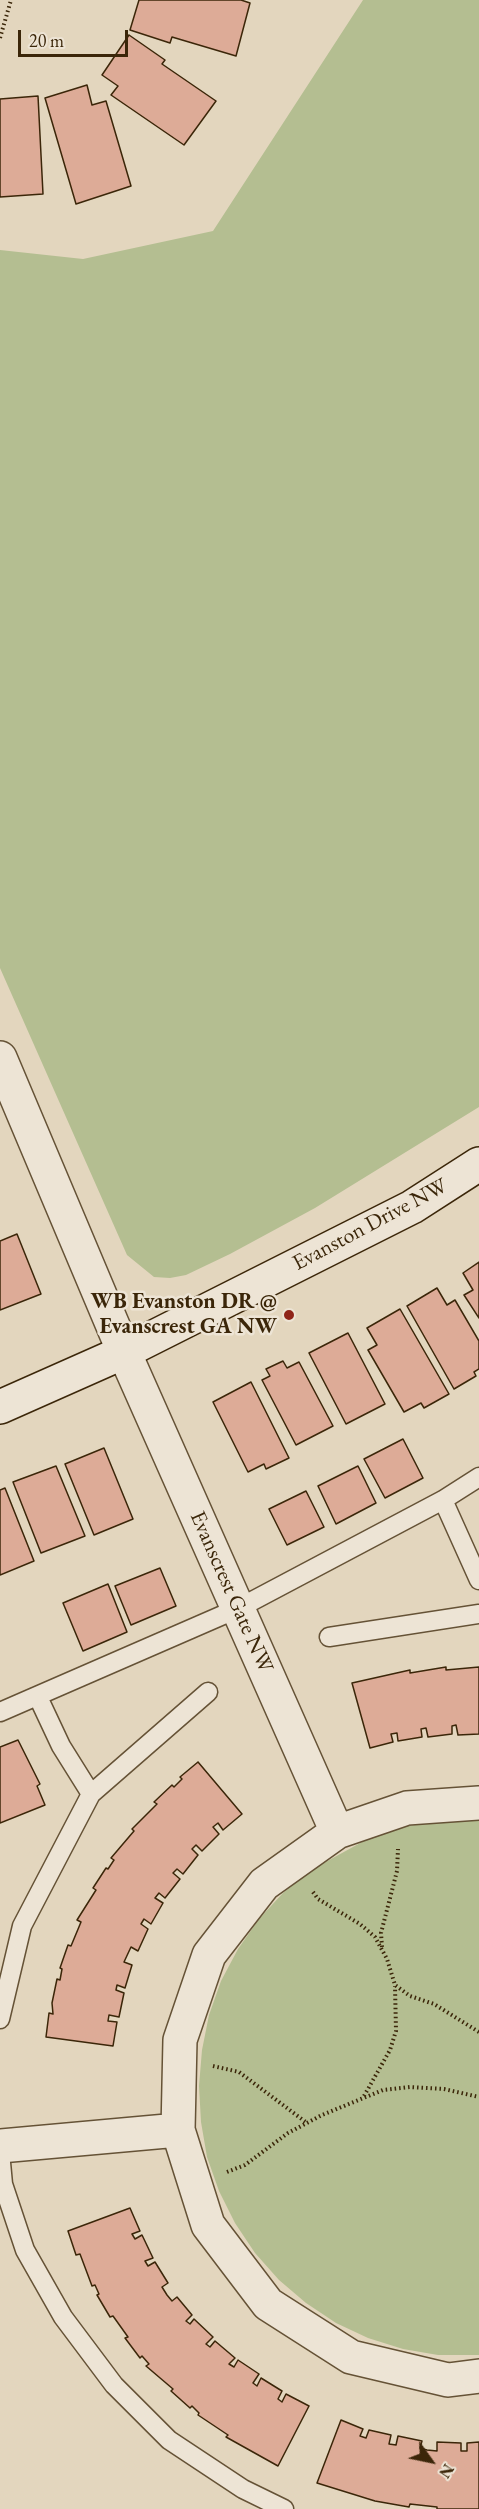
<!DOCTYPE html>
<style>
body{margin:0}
#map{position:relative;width:479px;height:2509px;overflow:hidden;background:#e3d6be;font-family:"EB Garamond",serif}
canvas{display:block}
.north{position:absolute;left:401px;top:2431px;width:60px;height:60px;-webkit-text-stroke:4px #ede4d5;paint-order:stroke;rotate:123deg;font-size:16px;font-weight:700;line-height:24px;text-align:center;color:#3b2609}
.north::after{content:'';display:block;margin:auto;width:21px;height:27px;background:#3b2609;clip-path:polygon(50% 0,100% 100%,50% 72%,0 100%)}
.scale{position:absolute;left:18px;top:30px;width:110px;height:27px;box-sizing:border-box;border:3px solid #3b2609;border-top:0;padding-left:8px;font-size:18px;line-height:21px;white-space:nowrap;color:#3b2609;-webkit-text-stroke:4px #ede4d5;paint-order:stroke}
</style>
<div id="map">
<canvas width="479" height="2509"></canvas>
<div class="north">N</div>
<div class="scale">20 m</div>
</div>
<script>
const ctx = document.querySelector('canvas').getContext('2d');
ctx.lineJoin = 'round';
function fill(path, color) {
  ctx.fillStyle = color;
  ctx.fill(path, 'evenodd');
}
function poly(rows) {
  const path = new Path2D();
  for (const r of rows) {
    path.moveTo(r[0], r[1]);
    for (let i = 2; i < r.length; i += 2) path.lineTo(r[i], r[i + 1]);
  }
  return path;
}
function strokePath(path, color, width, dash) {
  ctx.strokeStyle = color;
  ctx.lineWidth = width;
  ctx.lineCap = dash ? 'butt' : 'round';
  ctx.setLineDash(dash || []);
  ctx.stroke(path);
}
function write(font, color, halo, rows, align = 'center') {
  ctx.font = font + ' "EB Garamond",serif';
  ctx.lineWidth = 5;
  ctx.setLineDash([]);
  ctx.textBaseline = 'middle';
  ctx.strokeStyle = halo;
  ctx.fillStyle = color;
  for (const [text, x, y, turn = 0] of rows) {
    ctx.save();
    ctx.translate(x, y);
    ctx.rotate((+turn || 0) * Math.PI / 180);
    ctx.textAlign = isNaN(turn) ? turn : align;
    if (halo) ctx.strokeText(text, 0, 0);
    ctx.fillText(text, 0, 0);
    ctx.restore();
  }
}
fill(poly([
 [363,0,479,0,479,1107,315,1208,230,1254,186,1275,170,1278,154,1277,127,1255,0,968,0,250,83,259,213,231],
 [479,1820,479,2355,438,2355,403,2349,368,2338,336,2323,306,2303,279,2280,255,2253,235,2223,219,2191,207,2157,201,2122,199,2086,202,2050,209,2015,221,1981,238,1949,259,1919,283,1893,311,1870,373,1836,407,1826,443,1821]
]), '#b4be91');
const building = poly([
 [139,0,241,0,250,3,236,56,172,37,170,43,130,30,139,0],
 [129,35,165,60,162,64,216,101,184,145,111,95,118,86,102,75,129,35],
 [87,85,92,105,106,101,131,186,76,204,45,98,87,85],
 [38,96,43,194,0,197,0,99,38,96],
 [17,1234,41,1294,0,1310,0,1241,17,1234],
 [479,1262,479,1318,464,1295,473,1290,463,1273,479,1262],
 [437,1288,447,1305,455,1300,479,1341,479,1369,474,1372,476,1376,454,1389,407,1306,437,1288],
 [400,1309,449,1394,424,1408,421,1403,404,1412,368,1350,377,1345,367,1328,400,1309],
 [348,1333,385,1404,346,1424,309,1353,348,1333],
 [283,1361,287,1368,299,1362,333,1426,296,1445,262,1380,270,1376,266,1369,283,1361],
 [251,1382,289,1458,266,1469,264,1464,248,1472,213,1402,251,1382],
 [403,1439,423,1478,385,1498,364,1459,403,1439],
 [104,1448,133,1519,94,1535,65,1464,104,1448],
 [56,1466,85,1536,41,1553,13,1482,56,1466],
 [358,1466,376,1503,336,1524,318,1486,358,1466],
 [5,1488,34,1561,0,1575,0,1490,5,1488],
 [306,1491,324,1527,287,1545,269,1509,306,1491],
 [160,1568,176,1606,131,1625,115,1586,160,1568],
 [108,1584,127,1632,83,1651,63,1603,108,1584],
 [446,1667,446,1670,479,1667,479,1734,458,1735,456,1725,452,1726,452,1734,428,1737,426,1728,421,1729,422,1737,398,1741,397,1733,391,1734,393,1742,370,1748,352,1683,410,1670,410,1673,446,1667],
 [18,1740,40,1784,37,1786,45,1805,0,1823,0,1747,18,1740],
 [198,1762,242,1814,223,1830,218,1823,213,1827,219,1834,202,1851,196,1845,192,1849,198,1855,183,1874,177,1869,173,1873,180,1879,165,1898,159,1893,155,1898,163,1903,151,1924,144,1919,141,1924,148,1929,138,1951,131,1947,124,1962,132,1965,125,1988,117,1985,116,1990,124,1993,119,2017,109,2015,108,2021,117,2022,113,2046,46,2037,49,2013,53,2014,52,2003,57,1979,60,1980,62,1969,60,1968,68,1945,71,1946,81,1922,77,1920,96,1890,93,1888,106,1868,108,1869,114,1860,111,1858,134,1831,132,1829,157,1804,154,1802,172,1785,174,1787,182,1779,180,1777,198,1762],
 [130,2208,140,2231,132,2234,135,2239,142,2235,153,2258,145,2261,148,2266,155,2262,168,2283,162,2287,167,2295,172,2301,177,2297,192,2315,186,2321,190,2324,194,2319,213,2337,206,2344,210,2347,215,2341,235,2358,229,2364,234,2367,238,2360,259,2374,253,2383,257,2386,261,2378,282,2391,278,2399,282,2402,286,2394,309,2406,278,2466,226,2437,228,2435,198,2415,199,2413,192,2406,190,2408,171,2391,173,2389,146,2366,149,2364,142,2356,140,2358,125,2338,128,2337,113,2316,110,2317,97,2295,99,2294,95,2285,92,2286,80,2254,76,2255,68,2231,130,2208],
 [341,2420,363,2429,360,2436,366,2438,369,2430,391,2435,389,2444,396,2445,398,2436,422,2441,420,2448,427,2450,437,2451,437,2442,461,2443,461,2451,467,2451,467,2443,479,2442,479,2509,437,2509,437,2507,410,2504,409,2507,375,2501,317,2483,341,2420]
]);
fill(building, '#ddab97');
strokePath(building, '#3b2609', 1.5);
const lane = poly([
 [443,1500,479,1580],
 [329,1637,479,1614],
 [38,1697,61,1746,91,1794],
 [0,1712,239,1608,443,1500,479,1477],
 [0,2019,22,1926,91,1794,208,1692],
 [0,2152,3,2184,25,2250,63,2317,114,2385,169,2440,243,2489,284,2509]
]);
const street = poly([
 [0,1058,124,1352,337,1832],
 [479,1803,407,1808,337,1832,264,1884,209,1955,180,2040,178,2130,208,2225,268,2304,351,2357,448,2380,479,2376],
 [0,2146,178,2130]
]);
const secondary = poly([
 [0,1407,124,1352,412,1207,479,1164]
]);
strokePath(lane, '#655236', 21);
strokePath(street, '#655236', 36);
strokePath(secondary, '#3b2609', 36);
strokePath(poly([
 [0,38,11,0],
 [313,1892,318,1899,360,1924,375,1937,387,1959,395,1985,410,1996,434,2004,479,2032],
 [382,1947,381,1933,397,1871,398,1849],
 [213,2066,239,2072,307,2123],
 [364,2096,390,2050,396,2031,395,1986],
 [227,2172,245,2165,288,2133,322,2115,383,2090,410,2087,444,2089,479,2097]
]), '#3b2609', 4, [1.5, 3]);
strokePath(lane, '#ede4d5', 18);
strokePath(street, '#ede4d5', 33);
strokePath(secondary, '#ede4d5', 33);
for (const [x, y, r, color] of [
 [289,1315,6,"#8f2418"]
]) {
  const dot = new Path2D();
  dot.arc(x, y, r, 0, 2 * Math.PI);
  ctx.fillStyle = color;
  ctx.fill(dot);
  strokePath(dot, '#ede4d5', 2);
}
write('22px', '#3b2609', '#ede4d5', [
 ["Evanston Drive NW",370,1225,-28],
 ["Evanscrest Gate NW",231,1592,66]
]);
write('bold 22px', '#3b2609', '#ede4d5', [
 ["WB Evanston DR @",277,1302],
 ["Evanscrest GA NW",277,1327]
], 'right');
</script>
